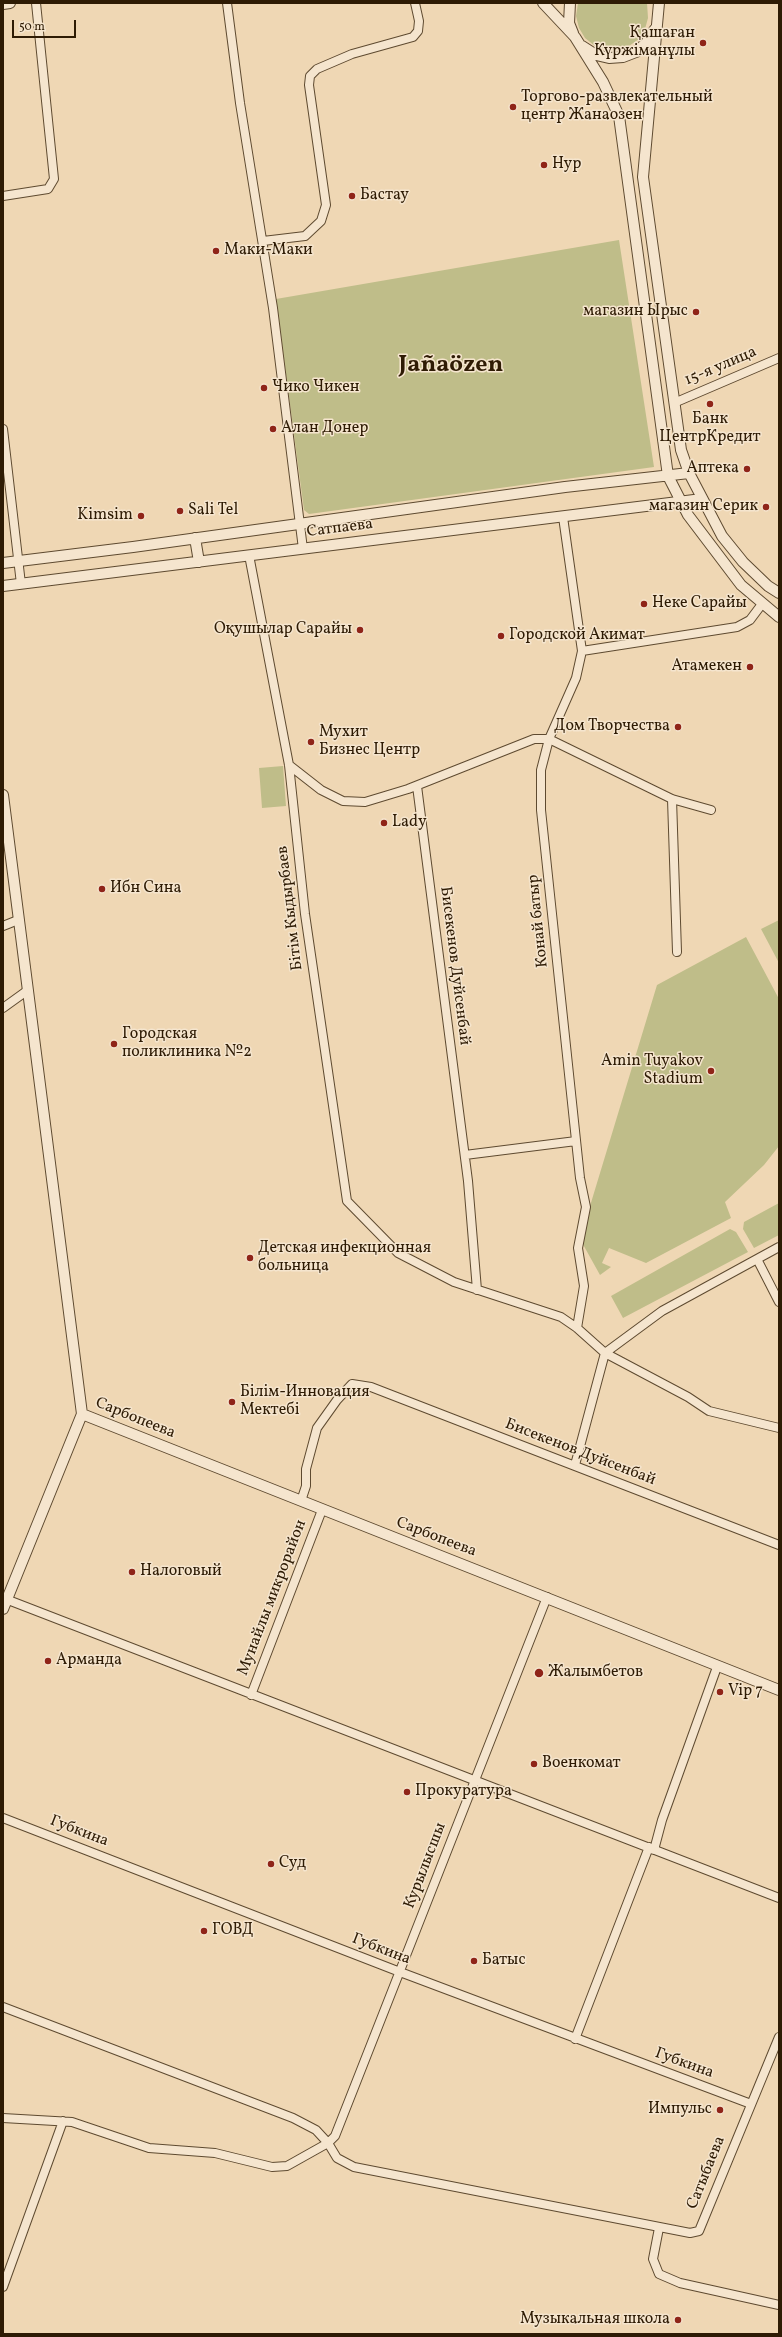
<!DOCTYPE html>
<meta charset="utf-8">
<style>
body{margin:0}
#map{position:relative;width:782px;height:2337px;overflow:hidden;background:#efd7b4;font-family:Vollkorn,serif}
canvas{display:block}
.frame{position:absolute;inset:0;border:4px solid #2e1b04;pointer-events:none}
.scale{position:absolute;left:12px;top:20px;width:64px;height:18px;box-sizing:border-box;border:2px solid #2e1b04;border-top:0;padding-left:5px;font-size:12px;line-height:14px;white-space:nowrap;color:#2e1b04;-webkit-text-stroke:3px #f5e5ce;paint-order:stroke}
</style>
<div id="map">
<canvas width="782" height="2337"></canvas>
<div class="frame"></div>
<div class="scale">50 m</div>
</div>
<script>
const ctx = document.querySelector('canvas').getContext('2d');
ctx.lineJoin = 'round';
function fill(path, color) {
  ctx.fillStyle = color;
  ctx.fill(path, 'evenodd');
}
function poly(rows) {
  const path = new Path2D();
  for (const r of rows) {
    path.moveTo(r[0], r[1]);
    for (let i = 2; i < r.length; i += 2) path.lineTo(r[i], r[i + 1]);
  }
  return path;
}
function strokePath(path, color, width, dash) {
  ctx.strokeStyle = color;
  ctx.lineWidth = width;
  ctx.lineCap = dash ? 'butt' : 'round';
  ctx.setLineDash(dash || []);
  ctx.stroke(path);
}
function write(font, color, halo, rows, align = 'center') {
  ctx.font = font + ' Vollkorn,serif';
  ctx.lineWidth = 3;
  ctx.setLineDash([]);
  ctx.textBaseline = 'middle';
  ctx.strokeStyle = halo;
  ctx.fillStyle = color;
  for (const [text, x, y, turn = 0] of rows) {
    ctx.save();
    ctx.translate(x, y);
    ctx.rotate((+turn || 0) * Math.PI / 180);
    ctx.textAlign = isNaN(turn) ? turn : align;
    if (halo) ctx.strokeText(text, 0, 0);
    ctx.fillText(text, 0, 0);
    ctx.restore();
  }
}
fill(poly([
 [578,3,647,3,648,18,645,29,639,39,629,46,618,50,607,50,595,46,585,38,579,28,576,16],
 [619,240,654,467,309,514,304,510,276,299],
 [283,766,286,806,262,808,259,768],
 [779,920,779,963,761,929],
 [746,937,779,999,779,1146,764,1165,725,1202,731,1218,646,1263,609,1248,602,1263,611,1267,600,1275,580,1239,657,985],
 [779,1203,779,1235,754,1248,743,1229,744,1222],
 [730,1229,736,1232,748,1252,623,1318,611,1296]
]), '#bfbd89');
const minor = poly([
 [227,3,240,103,273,308,303,549],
 [3,196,48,189,54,179,36,3],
 [263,241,305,236,321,221,326,205,309,85,310,76,317,69,352,54,413,37,418,31,419,21,415,3],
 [674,403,779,358],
 [3,429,21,584],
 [563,517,582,651,576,678,549,739,541,770,541,810,580,1178,586,1207,578,1248,584,1286,577,1328],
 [249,555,289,765,305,914,347,1201,398,1253,454,1282,561,1317,577,1328,605,1353,688,1397,709,1411,779,1428],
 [582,651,737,627,750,620,762,604],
 [289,765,321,790,343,801,365,802,408,789,534,739,549,739,672,799,711,810],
 [417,786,468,1181,477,1290],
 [672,799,677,952],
 [3,926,18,920],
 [3,1008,28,990],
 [465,1155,576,1141],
 [757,1259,779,1302],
 [575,1465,605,1353,662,1311,779,1247],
 [301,1501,306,1486,306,1469,317,1428,337,1400,352,1384,371,1387,779,1545],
 [3,1598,779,1898],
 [251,1695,322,1510],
 [3,1818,400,1972,751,2104],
 [654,1850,662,1820,717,1667],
 [3,2007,293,2118,316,2130,328,2143,337,2158,354,2167,690,2233,699,2231,779,2037],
 [575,2039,649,1847],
 [3,2118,72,2122,149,2148,215,2153,272,2167,287,2166,328,2143,335,2136,547,1597],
 [659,2228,653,2259,659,2274,680,2283,779,2305],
 [3,2287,63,2121]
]);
const tertiary = poly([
 [543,3,575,37,603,82,619,116,668,476,688,515,741,585,779,617],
 [570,3,569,23,573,33],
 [659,3,643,177,681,450,689,473,722,536,743,562,768,586,779,593],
 [3,4,10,3],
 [582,46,596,55,609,58,623,57,636,52,646,43,655,29],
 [195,538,199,562],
 [3,563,133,547,565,487,689,473],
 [3,586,702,499],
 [3,795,82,1414,3,1609],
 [82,1414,779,1690]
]);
strokePath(minor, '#5e4a30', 10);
strokePath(tertiary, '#5e4a30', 12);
strokePath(minor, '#f5e5ce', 8);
strokePath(tertiary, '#f5e5ce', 10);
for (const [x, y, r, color] of [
 [703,43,4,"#8f2418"],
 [513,107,4,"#8f2418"],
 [544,165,4,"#8f2418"],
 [352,196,4,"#8f2418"],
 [216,251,4,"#8f2418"],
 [696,312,4,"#8f2418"],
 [264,388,4,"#8f2418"],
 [710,404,4,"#8f2418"],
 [273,429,4,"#8f2418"],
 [747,469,4,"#8f2418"],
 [766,507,4,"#8f2418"],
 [180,511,4,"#8f2418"],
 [141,516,4,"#8f2418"],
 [644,604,4,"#8f2418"],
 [360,630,4,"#8f2418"],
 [501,636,4,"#8f2418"],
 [750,667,4,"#8f2418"],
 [678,727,4,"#8f2418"],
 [311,742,4,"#8f2418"],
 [384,823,4,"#8f2418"],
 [102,889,4,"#8f2418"],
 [114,1044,4,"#8f2418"],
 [711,1071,4,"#8f2418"],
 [250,1258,4,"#8f2418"],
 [232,1402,4,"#8f2418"],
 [132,1572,4,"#8f2418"],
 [48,1661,4,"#8f2418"],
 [539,1673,5,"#8f2418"],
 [720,1692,4,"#8f2418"],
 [534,1764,4,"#8f2418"],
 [407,1792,4,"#8f2418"],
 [271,1864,4,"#8f2418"],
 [204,1931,4,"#8f2418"],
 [474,1961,4,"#8f2418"],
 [720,2110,4,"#8f2418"],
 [678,2320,4,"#8f2418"]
]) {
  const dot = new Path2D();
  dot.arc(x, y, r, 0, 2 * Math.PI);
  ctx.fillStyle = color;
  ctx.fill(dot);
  strokePath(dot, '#f5e5ce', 1.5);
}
write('16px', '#2e1b04', '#f5e5ce', [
 ["Қашаған",695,34,"right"],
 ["Күржіманұлы",695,52,"right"],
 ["Торгово-развлекательный",521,98],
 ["центр Жанаозен",521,116],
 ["Нур",552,165],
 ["Бастау",360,196],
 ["Маки-Маки",224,251],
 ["магазин Ырыс",688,312,"right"],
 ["Чико Чикен",272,388],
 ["Банк",710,420,"center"],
 ["ЦентрКредит",710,438,"center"],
 ["Алан Донер",281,429],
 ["Аптека",739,469,"right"],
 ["магазин Серик",758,507,"right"],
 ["Sali Tel",188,511],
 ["Kimsim",133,516,"right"],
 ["Неке Сарайы",652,604],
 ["Оқушылар Сарайы",352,630,"right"],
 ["Городской Акимат",509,636],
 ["Атамекен",742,667,"right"],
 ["Дом Творчества",670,727,"right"],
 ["Мухит",319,733],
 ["Бизнес Центр",319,751],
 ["Lady",392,823],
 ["Ибн Сина",110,889],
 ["Городская",122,1035],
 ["поликлиника №2",122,1053],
 ["Amin Tuyakov",703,1062,"right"],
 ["Stadium",703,1080,"right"],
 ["Детская инфекционная",258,1249],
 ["больница",258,1267],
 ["Білім-Инновация",240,1393],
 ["Мектебі",240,1411],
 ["Налоговый",140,1572],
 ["Арманда",56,1661],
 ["Жалымбетов",548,1673],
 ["Vip 7",728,1692],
 ["Военкомат",542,1764],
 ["Прокуратура",415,1792],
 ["Суд",279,1864],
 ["ГОВД",212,1931],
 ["Батыс",482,1961],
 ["Импульс",712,2110,"right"],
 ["Музыкальная школа",670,2320,"right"]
], 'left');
write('16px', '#2e1b04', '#f5e5ce', [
 ["15-я улица",721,367,-23],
 ["Сатпаева",340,529,-7],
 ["Бiтiм Кыдырбаев",291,908,-97],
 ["Конай батыр",539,921,-96],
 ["Бисекенов Дуйсенбай",454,966,83],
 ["Сарбопеева",135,1419,22],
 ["Бисекенов Дуйсенбай",580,1453,21],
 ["Сарбопеева",436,1538,21],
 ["Мунайлы микрорайон",273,1598,-69],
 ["Губкина",79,1832,21],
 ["Курылысшы",426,1866,-69],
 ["Губкина",381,1950,21],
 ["Губкина",684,2064,20],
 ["Сатыбаева",707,2173,-68]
]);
write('bold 24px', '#2e1b04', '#f5e5ce', [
 ["Jañaözen",451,367]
]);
</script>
